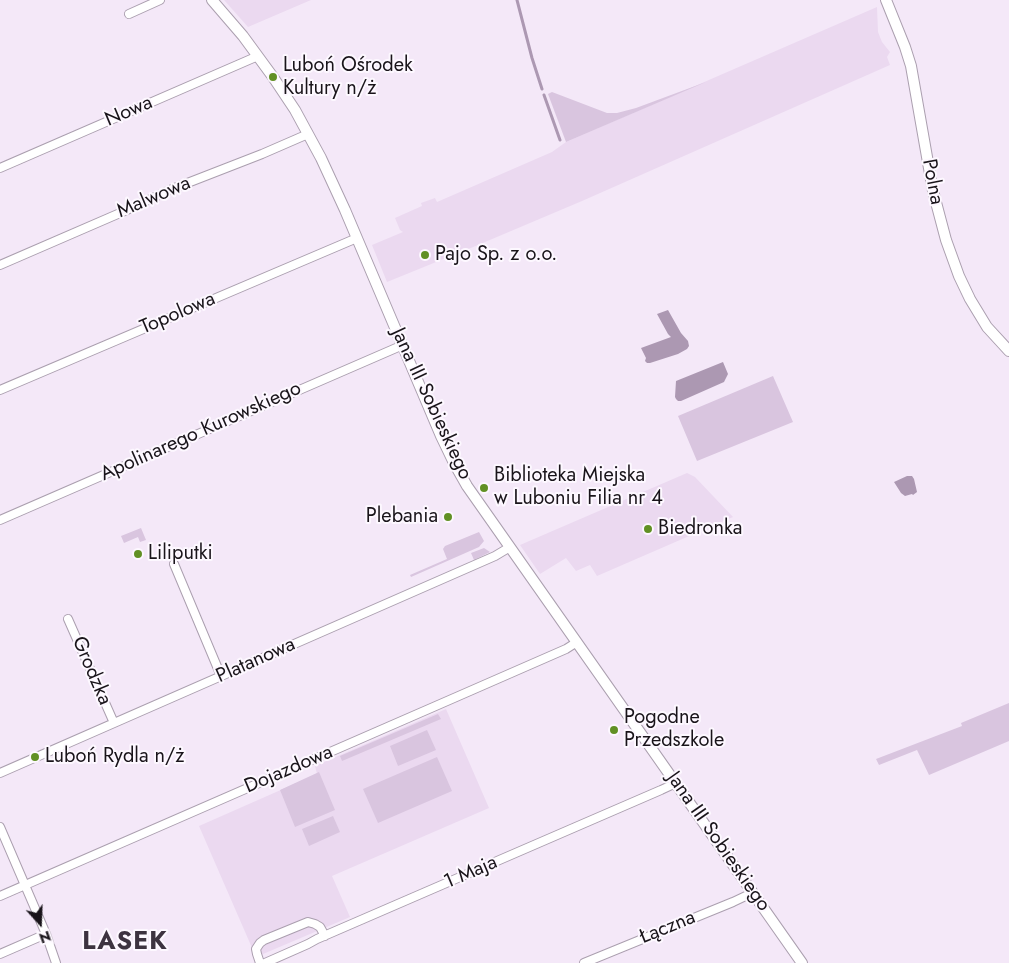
<!DOCTYPE html>
<meta charset="utf-8">
<style>
body{margin:0}
#map{position:relative;width:1009px;height:963px;overflow:hidden;background:#f4e8f8;font-family:Jost,sans-serif}
canvas{display:block}
.north{position:absolute;left:15px;top:898px;width:50px;height:50px;-webkit-text-stroke:4px #fdf8ff;paint-order:stroke;rotate:160deg;font-size:14px;font-weight:700;line-height:20px;text-align:center;color:#19141a}
.north::after{content:'';display:block;margin:auto;width:18px;height:22px;background:#19141a;clip-path:polygon(50% 0,100% 100%,50% 72%,0 100%)}
</style>
<div id="map">
<canvas width="1009" height="963"></canvas>
<div class="north">N</div>
</div>
<script>
const ctx = document.querySelector('canvas').getContext('2d');
ctx.lineJoin = 'round';
function fill(path, color) {
  ctx.fillStyle = color;
  ctx.fill(path, 'evenodd');
}
function poly(rows) {
  const path = new Path2D();
  for (const r of rows) {
    path.moveTo(r[0], r[1]);
    for (let i = 2; i < r.length; i += 2) path.lineTo(r[i], r[i + 1]);
  }
  return path;
}
function strokePath(path, color, width, dash) {
  ctx.strokeStyle = color;
  ctx.lineWidth = width;
  ctx.lineCap = dash ? 'butt' : 'round';
  ctx.setLineDash(dash || []);
  ctx.stroke(path);
}
function write(font, color, halo, rows, align = 'center') {
  ctx.font = font + ' Jost,sans-serif';
  ctx.lineWidth = 4;
  ctx.setLineDash([]);
  ctx.textBaseline = 'middle';
  ctx.strokeStyle = halo;
  ctx.fillStyle = color;
  for (const [text, x, y, turn = 0] of rows) {
    ctx.save();
    ctx.translate(x, y);
    ctx.rotate((+turn || 0) * Math.PI / 180);
    ctx.textAlign = isNaN(turn) ? turn : align;
    if (halo) ctx.strokeText(text, 0, 0);
    ctx.fillText(text, 0, 0);
    ctx.restore();
  }
}
fill(poly([
 [224,0,311,0,248,27],
 [877,7,878,32,882,42,890,52,887,57,890,65,582,201,478,245,387,282,372,245,403,232,400,230,395,218,422,206,421,203,435,198,437,202,552,152,566,142],
 [687,473,695,477,733,517,597,576,590,565,576,571,566,558,540,574,520,545],
 [446,709,489,808,332,876,350,917,256,957,199,826,317,774,315,766]
]), '#ebd9f0');
fill(poly([
 [706,82,566,142,548,94,552,92,607,113,617,113,636,108],
 [773,376,793,422,697,461,678,416],
 [141,528,146,540,140,542,138,537,124,543,121,536],
 [479,532,484,541,479,547,411,577,410,575,447,559,443,549,445,546],
 [484,548,490,552,474,560,471,553],
 [1009,703,1009,741,929,775,917,750,879,765,876,759,962,726,961,723],
 [438,714,441,719,342,761,340,756],
 [427,730,436,750,398,766,390,746],
 [437,757,452,791,378,823,363,789],
 [319,772,335,810,295,827,280,790],
 [333,816,340,832,309,846,302,829]
]), '#d9c5df');
fill(poly([
 [668,310,681,333,688,341,689,346,687,349,678,354,650,363,647,363,645,361,646,358,641,348,671,337,668,334,657,314],
 [723,362,728,374,724,382,681,401,678,401,676,399,675,397,676,381],
 [907,476,912,476,914,479,917,492,913,495,912,494,905,496,901,493,894,482]
]), '#ac98b2');
strokePath(poly([
 [517,0,532,58,542,89],
 [544,95,560,140]
]), '#ac98b2', 3);
const minor = poly([
 [129,14,160,0],
 [0,168,258,56],
 [0,265,127,210,172,189,262,154,308,134],
 [0,390,357,238],
 [0,520,403,345],
 [174,564,221,676],
 [68,619,114,723],
 [0,773,495,556,510,547],
 [0,827,46,934,56,963],
 [0,896,454,698,566,649,577,642],
 [0,954,46,934],
 [260,963,257,954,256,949,260,943,264,940,308,922,315,924,320,927,325,936],
 [265,963,308,944,317,939,661,790,676,783],
 [584,963,733,902,752,893]
]);
const tertiary = poly([
 [212,0,243,36,273,77,295,110,321,158,345,210,441,436,454,463,467,486,802,963],
 [886,0,905,47,911,66,933,191,946,240,959,276,970,299,987,327,1009,351]
]);
strokePath(minor, '#ab9faf', 10);
strokePath(tertiary, '#ab9faf', 12);
strokePath(minor, '#fff', 8);
strokePath(tertiary, '#fff', 10);
for (const [x, y, r, color] of [
 [273,77,5,"#619024"],
 [425,255,5,"#619024"],
 [484,488,5,"#619024"],
 [448,517,5,"#619024"],
 [648,529,5,"#619024"],
 [138,554,5,"#619024"],
 [614,730,5,"#619024"],
 [35,757,5,"#619024"]
]) {
  const dot = new Path2D();
  dot.arc(x, y, r, 0, 2 * Math.PI);
  ctx.fillStyle = color;
  ctx.fill(dot);
  strokePath(dot, '#fdf8ff', 2);
}
write('20px', '#19141a', '#fdf8ff', [
 ["Luboń Ośrodek",283,66],
 ["Kultury n/ż",283,89],
 ["Pajo Sp. z o.o.",435,255],
 ["Biblioteka Miejska",494,476],
 ["w Luboniu Filia nr 4",494,499],
 ["Plebania",438,517,"right"],
 ["Biedronka",658,529],
 ["Liliputki",148,554],
 ["Pogodne",624,718],
 ["Przedszkole",624,741],
 ["Luboń Rydla n/ż",45,757]
], 'left');
write('20px', '#19141a', '#fdf8ff', [
 ["Nowa",129,112,-23],
 ["Polna",932,182,79],
 ["Malwowa",154,198,-23],
 ["Topolowa",178,314,-23],
 ["Jana III Sobieskiego",431,404,65],
 ["Apolinarego Kurowskiego",201,432,-24],
 ["Platanowa",256,661,-24],
 ["Grodzka",91,671,67],
 ["Dojazdowa",289,770,-23],
 ["Jana III Sobieskiego",718,842,55],
 ["1 Maja",471,873,-23],
 ["Łączna",668,928,-22]
]);
ctx.letterSpacing = '1px';
write('bold 25px', '#3d3340', '#fdf8ff', [
 ["LASEK",125,943]
]);
ctx.letterSpacing = '0px';
</script>
